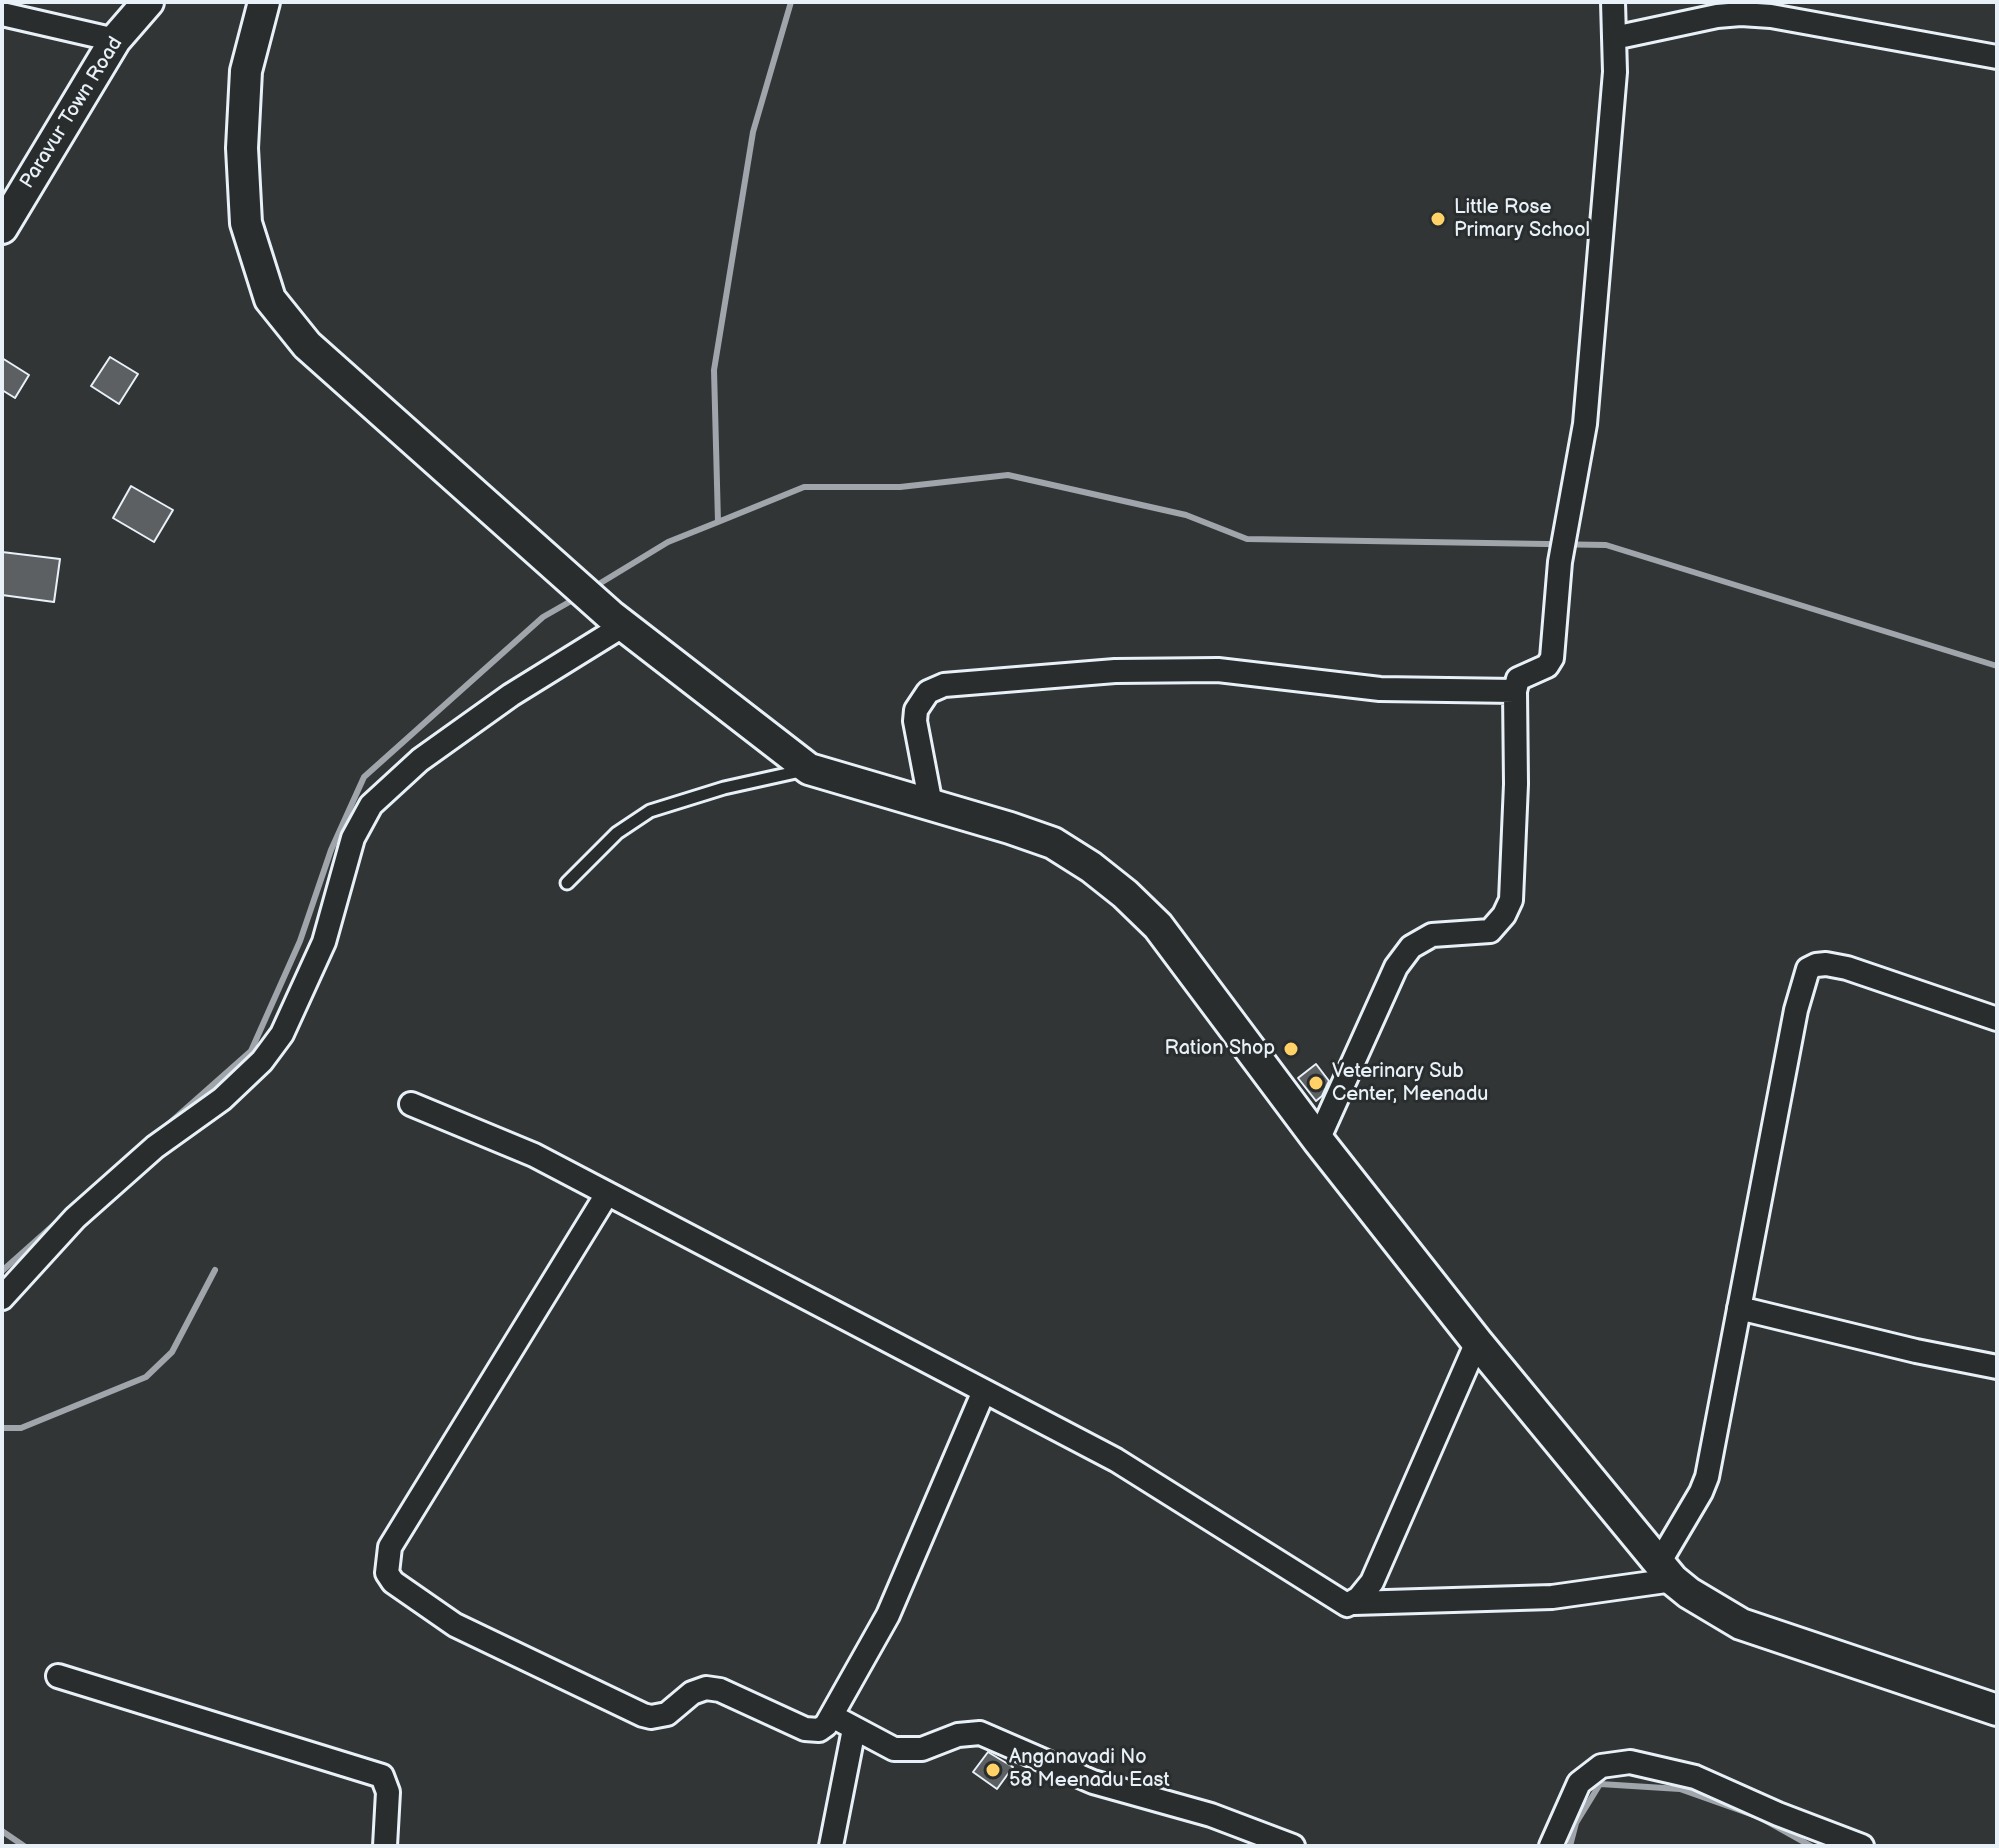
<!DOCTYPE html>
<style>
body{margin:0}
#map{position:relative;width:1999px;height:1848px;overflow:hidden;background:#323536;font-family:"Balsamiq Sans",sans-serif}
canvas{display:block}
.frame{position:absolute;inset:0;border:4px solid #e8f1f8;pointer-events:none}
</style>
<div id="map">
<canvas width="1999" height="1848"></canvas>
<div class="frame"></div>
</div>
<script>
const ctx = document.querySelector('canvas').getContext('2d');
ctx.lineJoin = 'round';
function poly(rows) {
  const path = new Path2D();
  for (const r of rows) {
    path.moveTo(r[0], r[1]);
    for (let i = 2; i < r.length; i += 2) path.lineTo(r[i], r[i + 1]);
  }
  return path;
}
function strokePath(path, color, width, dash) {
  ctx.strokeStyle = color;
  ctx.lineWidth = width;
  ctx.lineCap = dash ? 'butt' : 'round';
  ctx.setLineDash(dash || []);
  ctx.stroke(path);
}
function fill(path, color) {
  ctx.fillStyle = color;
  ctx.fill(path, 'evenodd');
}
function write(font, color, halo, rows, align = 'center') {
  ctx.font = font + ' "Balsamiq Sans",sans-serif';
  ctx.lineWidth = 6;
  ctx.setLineDash([]);
  ctx.textBaseline = 'middle';
  ctx.strokeStyle = halo;
  ctx.fillStyle = color;
  for (const [text, x, y, turn = 0] of rows) {
    ctx.save();
    ctx.translate(x, y);
    ctx.rotate((+turn || 0) * Math.PI / 180);
    ctx.textAlign = isNaN(turn) ? turn : align;
    if (halo) ctx.strokeText(text, 0, 0);
    ctx.fillText(text, 0, 0);
    ctx.restore();
  }
}
strokePath(poly([
 [718,522,804,487,900,487,1008,475,1186,515,1247,539,1606,545,1997,666],
 [594,587,668,542,718,522,714,370,753,132,791,2],
 [164,1128,251,1051,300,941,331,850,364,777,543,617,578,597],
 [2,1271,57,1222],
 [2,1428,21,1428,146,1377,172,1352,215,1270],
 [2,1831,24,1846],
 [1570,1846,1576,1823,1600,1784,1680,1789,1759,1817,1811,1846]
]), '#9fa5aa', 6);
const building = poly([
 [110,357,138,374,119,404,91,386,110,357],
 [2,358,29,375,15,398,2,390,2,358],
 [131,486,173,510,154,542,113,518,131,486],
 [2,552,60,559,54,602,2,595,2,552],
 [1316,1064,1329,1081,1322,1096,1316,1101,1298,1078,1316,1064],
 [988,1752,1013,1767,997,1789,973,1772,988,1752]
]);
fill(building, '#5c6063');
strokePath(building, '#e8f1f8', 2);
const lane = poly([
 [567,883,617,833,650,811,724,788,805,770]
]);
const street = poly([
 [2,14,115,40],
 [1614,38,1717,16,1741,14,1771,16,1997,57],
 [931,805,915,721,916,710,928,692,944,685,1115,671,1218,670,1380,689,1515,691],
 [411,1104,534,1155,1116,1460,1347,1605,1359,1598,1372,1582,1477,1342],
 [1318,1140,1396,967,1411,947,1432,935,1490,931,1504,915,1511,900,1516,784,1515,691,1518,679,1547,666,1552,658,1560,562,1585,424,1615,72,1613,2],
 [607,1194,390,1547,387,1573,393,1582,455,1625,643,1715,651,1717,667,1714,692,1693,706,1688,720,1690,805,1729,819,1730,826,1725,888,1615,984,1391],
 [2,1298,75,1218,155,1147,222,1099,262,1061,282,1034,324,942,353,838,371,805,420,760,511,695,624,625],
 [1739,1308,1916,1351,1997,1367],
 [1659,1563,1701,1492,1707,1477,1796,1010,1808,969,1816,965,1826,964,1847,968,1997,1019],
 [1354,1603,1552,1597,1673,1580],
 [58,1676,382,1776,388,1792,385,1846],
 [832,1716,894,1749,922,1749,958,1735,980,1733,1093,1782,1211,1815,1293,1846],
 [831,1846,854,1729],
 [1551,1846,1579,1783,1601,1766,1630,1762,1695,1777,1778,1814,1862,1846]
]);
const secondary = poly([
 [264,2,246,71,242,148,246,223,270,299,307,345,610,615,809,769,1010,828,1053,843,1091,867,1125,894,1158,926,1318,1140,1477,1342,1673,1580,1689,1593,1741,1624,1997,1710],
 [2,228,115,40,148,2]
]);
strokePath(lane, '#e8f1f8', 17);
strokePath(street, '#e8f1f8', 28);
strokePath(secondary, '#e8f1f8', 36);
strokePath(lane, '#2a2d2e', 11);
strokePath(street, '#2a2d2e', 22);
strokePath(secondary, '#2a2d2e', 30);
for (const [x, y, r, color] of [
 [1438,219,8,"#ffd166"],
 [1291,1049,8,"#ffd166"],
 [1316,1083,8,"#ffd166"],
 [993,1770,8,"#ffd166"]
]) {
  const dot = new Path2D();
  dot.arc(x, y, r, 0, 2 * Math.PI);
  ctx.fillStyle = color;
  ctx.fill(dot);
  strokePath(dot, '#2a2d2e', 3);
}
write('20px', '#e8f1f8', '#2a2d2e', [
 ["Paravur Town Road",72,113,-58]
]);
write('20px', '#e8f1f8', '#2a2d2e', [
 ["Little Rose",1454,208],
 ["Primary School",1454,231],
 ["Ration Shop",1275,1049,"right"],
 ["Veterinary Sub",1332,1072],
 ["Center, Meenadu",1332,1095],
 ["Anganavadi No",1009,1758],
 ["58 Meenadu East",1009,1781]
], 'left');
</script>
